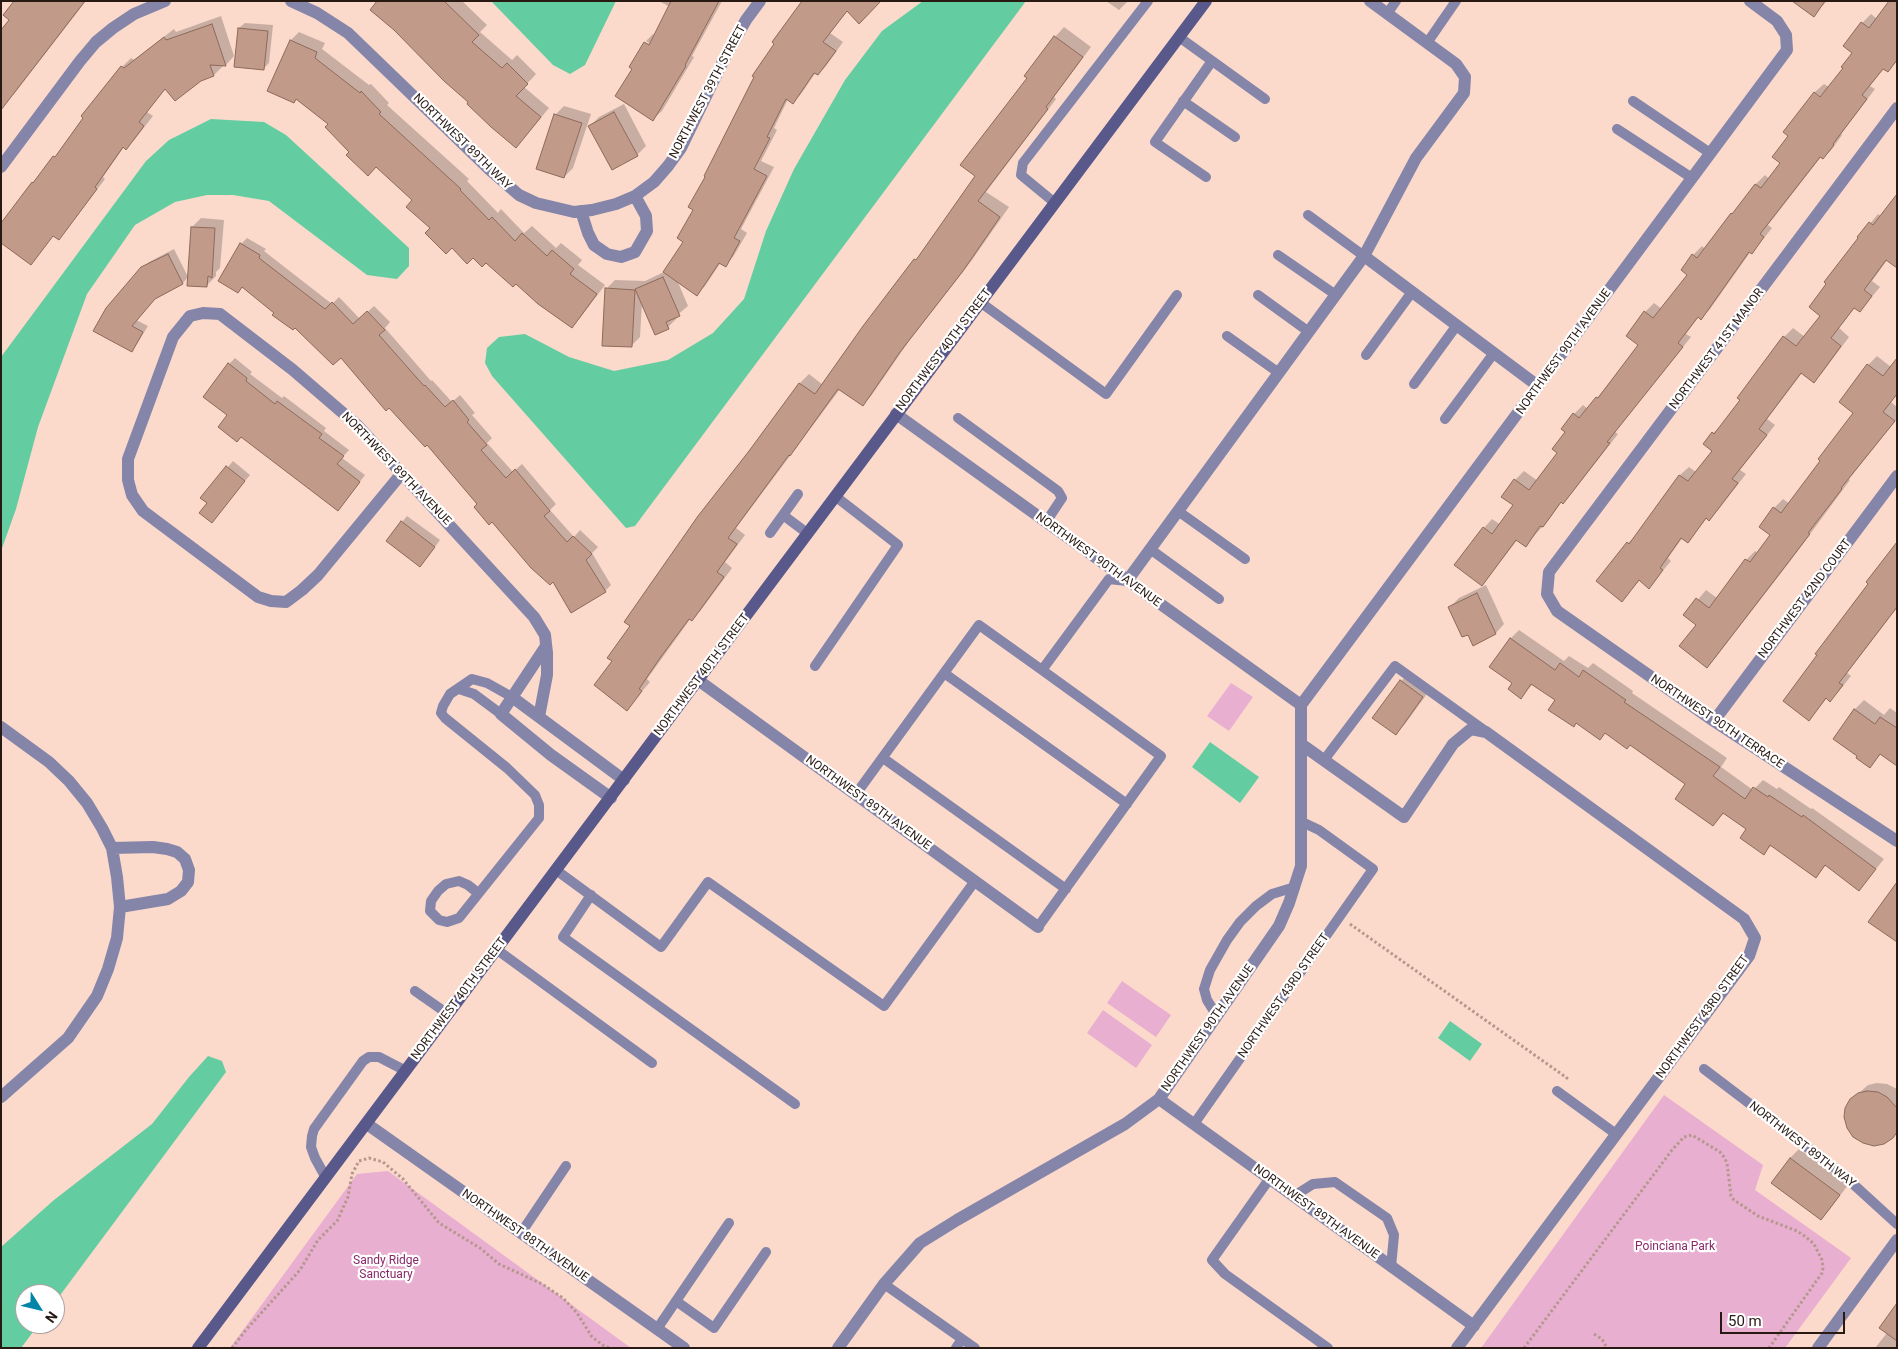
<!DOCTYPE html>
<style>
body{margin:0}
#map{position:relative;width:1898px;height:1349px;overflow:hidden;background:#fbd9cb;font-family:Roboto,sans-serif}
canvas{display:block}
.frame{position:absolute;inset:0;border:2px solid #281913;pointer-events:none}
.north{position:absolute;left:15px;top:1284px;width:50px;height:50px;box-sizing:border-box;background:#fff;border:1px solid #a9a3a1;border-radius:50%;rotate:126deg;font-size:14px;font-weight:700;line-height:20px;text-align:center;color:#281913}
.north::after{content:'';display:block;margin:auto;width:18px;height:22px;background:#0085a8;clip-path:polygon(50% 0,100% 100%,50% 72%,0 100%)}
.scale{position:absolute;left:1720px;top:1312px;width:125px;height:22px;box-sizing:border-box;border:2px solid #281913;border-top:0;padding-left:6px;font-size:15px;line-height:18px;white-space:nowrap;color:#281913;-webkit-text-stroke:4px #fff;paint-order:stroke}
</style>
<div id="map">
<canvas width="1898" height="1349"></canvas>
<div class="frame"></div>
<div class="north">N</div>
<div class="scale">50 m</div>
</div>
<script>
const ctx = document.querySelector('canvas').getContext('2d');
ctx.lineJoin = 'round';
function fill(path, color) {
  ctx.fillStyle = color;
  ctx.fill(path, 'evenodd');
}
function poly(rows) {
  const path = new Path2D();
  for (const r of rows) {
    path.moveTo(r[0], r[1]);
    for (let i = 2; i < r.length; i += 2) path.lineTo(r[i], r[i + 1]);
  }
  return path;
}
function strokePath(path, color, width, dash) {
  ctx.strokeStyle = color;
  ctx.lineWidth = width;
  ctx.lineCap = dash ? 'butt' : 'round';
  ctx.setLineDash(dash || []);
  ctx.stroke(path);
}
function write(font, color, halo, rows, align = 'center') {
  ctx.font = font + ' Roboto,sans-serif';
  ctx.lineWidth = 4.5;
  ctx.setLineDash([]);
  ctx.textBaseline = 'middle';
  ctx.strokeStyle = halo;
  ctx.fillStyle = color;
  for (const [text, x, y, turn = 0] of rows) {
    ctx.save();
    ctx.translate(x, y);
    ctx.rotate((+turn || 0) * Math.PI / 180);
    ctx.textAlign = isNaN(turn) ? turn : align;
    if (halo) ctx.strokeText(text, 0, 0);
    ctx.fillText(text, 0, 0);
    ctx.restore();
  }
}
fill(poly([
 [1231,683,1253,697,1229,731,1207,716],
 [1122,981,1171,1015,1156,1037,1107,1003],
 [1103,1010,1152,1045,1136,1068,1087,1033],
 [1664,1095,1763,1165,1755,1190,1851,1258,1785,1348,1481,1348],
 [388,1171,631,1348,230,1348,357,1174]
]), '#e9afd0');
fill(poly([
 [491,1,616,1,585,65,570,74,553,65],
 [923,1,1026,1,635,526,626,528,492,376,485,363,487,348,499,337,525,334,569,357,614,371,668,360,713,333,744,299,766,231,794,169,845,80,882,31],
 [211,119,264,122,286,135,409,248,409,266,397,279,367,275,269,201,233,195,207,195,175,202,135,225,87,294,38,427,16,509,1,551,1,357,146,161,169,140],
 [1210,742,1259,777,1240,803,1192,767],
 [1450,1021,1482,1044,1470,1061,1438,1038],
 [208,1056,222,1061,226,1072,55,1302,55,1294,25,1294,25,1324,39,1324,21,1348,1,1348,1,1247,54,1200,152,1124,189,1077]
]), '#63cda1');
fill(poly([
 [15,1,86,1,14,94,5,102,10,20],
 [375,1,462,1,487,25,480,32,512,60,517,55,536,74,524,87,549,108,525,137,470,102],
 [659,1,722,1,692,56,694,57,662,111,653,119,634,69,645,42,655,47,646,41,653,34,655,35,670,7],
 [1106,1,1128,1,1119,10],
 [1794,1,1827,1,1814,15],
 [1897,1,1897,61,1887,71,1884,68,1870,86,1875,89,1841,134,1842,135,1832,149,1823,158,1821,157,1768,225,1772,228,1760,243,1751,251,1710,309,1701,318,1699,316,1686,334,1691,337,1615,432,1618,434,1572,493,1562,501,1551,517,1526,545,1518,539,1490,575,1481,584,1484,528,1492,519,1501,525,1515,505,1515,480,1524,471,1538,481,1559,452,1574,414,1583,405,1588,409,1640,345,1645,312,1654,303,1662,309,1689,274,1693,255,1702,246,1705,249,1756,184,1765,175,1769,179,1781,163,1789,136,1784,132,1815,92,1824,84,1829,87,1844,68,1854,53,1845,46,1862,23,1871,14,1877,19],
 [848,10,830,33,843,42,826,66,818,74,816,72,801,94,793,102,788,99,774,128,777,130,761,161,774,167,741,229,747,233,733,257,725,265,721,262,705,286,697,294,677,280,688,306,676,316,677,318,668,327,642,302,640,337,631,346,606,289,615,280,645,281,664,272,685,242,707,176,776,43],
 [221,16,234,56,226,65,222,65,223,66,214,75,166,88,147,112,153,116,135,139,126,148,124,147,103,177,105,179,67,229,58,238,54,235,31,263,1,225,33,182,63,148,122,67,131,58,134,60,174,29,176,32],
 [245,23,273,25,269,63,263,69,239,28],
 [1064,27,1091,47,1054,97,1056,99,986,192,1009,207,972,260,909,341,871,396,862,405,840,389,736,528,745,535,725,562,732,568,701,610,692,620,691,618,647,679,650,682,627,709,614,661,649,588,648,587,800,383,809,374,823,385,915,260,924,252,977,176,1029,78,1026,76,1055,37],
 [299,32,325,43,322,49,369,85,371,84,389,103,387,105,469,179,467,181,498,213,501,209,524,233,532,226,556,248,561,243,582,260,578,265,605,285,580,318,572,327,486,261,473,256,432,228,414,199,376,166,351,152,330,124,297,98,294,102,291,40],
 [624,104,646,146,637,155,590,126,599,117],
 [564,106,591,114,573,168,564,177,555,115],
 [1878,214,1881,216,1888,259,1872,281,1880,287,1860,311,1855,307,1839,328,1849,337,1822,373,1813,381,1802,373,1767,419,1775,425,1740,470,1746,474,1718,510,1709,519,1707,518,1688,541,1683,537,1668,558,1671,561,1649,587,1640,580,1622,600,1628,543,1637,535,1680,475,1689,467,1696,472,1713,450,1713,433,1723,425,1784,337,1793,328,1805,337,1821,315,1860,238,1859,237],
 [201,218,224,220,220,268,216,272,216,276,207,285,192,227],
 [247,238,266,249,264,251,332,304,339,297,360,319,374,306,390,322,385,328,431,381,432,380,452,402,460,395,475,413,472,415,492,438,487,443,513,472,522,464,556,504,550,510,574,537,580,530,598,547,592,553,611,585,605,591,553,580,479,504,427,443,341,356,295,326,243,287,238,292,241,244],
 [174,249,188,277,183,283,156,297,136,320,148,326,137,344,132,350,95,330,142,268,149,262],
 [1877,356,1891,367,1897,360,1897,395,1891,402,1897,407,1897,419,1849,479,1850,480,1788,564,1716,657,1707,666,1697,625,1685,615,1706,590,1717,598,1746,560,1755,551,1758,553,1772,534,1774,508,1783,499,1790,504,1855,413,1868,365],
 [235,358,252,372,250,374,282,398,284,396,326,428,324,431,349,450,342,458,365,475,344,503,229,415,229,364],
 [233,461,250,475,212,521,208,503,202,498],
 [407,516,440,540,426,559,402,522],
 [1897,544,1897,608,1847,673,1851,676,1839,691,1830,700,1827,698,1809,719,1870,584],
 [1486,585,1504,624,1496,633,1468,633,1450,607,1459,598],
 [1519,630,1564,661,1569,656,1588,668,1593,663,1633,691,1632,693,1727,758,1721,767,1753,790,1763,780,1777,789,1779,787,1811,809,1812,808,1884,859,1859,890,1827,864,1816,876,1772,845,1764,853,1748,829,1724,813,1713,825,1687,783,1630,744,1606,732,1600,738,1557,700,1533,684,1521,697,1514,683,1510,639],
 [1410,672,1432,687,1405,724,1396,733,1401,681],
 [1864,700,1884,715,1890,708,1897,713,1897,764,1882,753,1870,766,1859,755,1835,738,1855,709],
 [1877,1083,1887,1084,1897,1089,1897,1133,1893,1137,1851,1100,1868,1085],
 [1799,1149,1848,1185,1830,1209,1821,1218,1790,1158],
 [1897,1305,1897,1348,1875,1348,1887,1333]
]), '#0003');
const building = poly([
 [14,1,85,1,1,110,1,30,9,20,3,15,14,1],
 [377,1,444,1,479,35,472,42,502,68,507,63,528,84,516,96,541,117,516,148,491,127,467,104,468,102,444,81,394,30,370,10,377,1],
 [671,1,719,1,685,65,686,66,653,121,615,96,632,69,629,67,644,42,649,45,671,1],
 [802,1,881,1,859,24,847,11,823,42,836,51,818,75,814,73,793,104,786,99,767,137,770,138,754,169,767,176,734,238,740,241,726,267,719,263,697,296,663,272,683,242,677,238,693,210,688,207,705,177,704,176,754,77,752,76,774,44,772,42,802,1],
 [1792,1,1825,1,1814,17,1792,1],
 [1889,1,1897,1,1897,60,1888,72,1883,69,1862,95,1867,99,1833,144,1834,145,1823,159,1820,157,1760,234,1764,237,1752,254,1749,252,1701,320,1698,317,1678,343,1683,347,1607,442,1610,443,1563,504,1561,502,1543,527,1540,526,1526,547,1516,540,1482,586,1454,565,1483,527,1492,534,1513,505,1501,497,1514,479,1529,490,1557,453,1552,449,1565,432,1561,429,1573,413,1579,418,1596,397,1598,398,1638,345,1626,336,1644,311,1653,318,1687,275,1681,270,1692,254,1697,258,1731,213,1732,214,1755,184,1761,188,1780,163,1772,157,1788,136,1783,132,1814,92,1820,97,1843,68,1841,67,1852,53,1843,46,1861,22,1869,28,1889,1],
 [212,24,226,66,210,65,214,76,201,81,175,101,165,89,139,122,144,126,126,150,123,147,95,187,97,189,59,240,53,236,31,265,1,243,1,223,32,182,33,183,53,156,55,157,83,118,81,116,121,66,124,68,164,37,166,40,212,24],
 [238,28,268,31,264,70,234,67,238,28],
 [1054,36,1083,57,1046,107,1048,109,978,201,1000,217,963,271,900,352,863,406,838,389,790,456,789,455,728,538,737,544,717,572,724,577,692,621,689,619,660,658,639,689,642,691,627,711,594,685,612,661,607,658,630,626,624,622,698,516,749,451,799,383,815,394,863,326,914,259,916,260,975,176,960,165,1027,78,1024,76,1054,36],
 [290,40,317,52,315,58,360,93,361,91,381,112,379,114,461,189,460,190,489,220,492,217,515,241,522,233,547,256,552,250,574,269,570,274,597,294,572,328,538,304,516,284,513,287,486,263,482,267,473,258,467,264,452,248,446,254,425,233,430,228,406,207,412,200,376,167,368,176,346,155,349,152,325,127,328,124,296,99,294,103,267,91,290,40],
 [614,112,638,156,612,170,588,126,614,112],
 [554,114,582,123,564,178,536,169,554,114],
 [1897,194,1897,268,1886,260,1864,290,1872,296,1860,312,1854,308,1831,338,1841,346,1814,383,1801,373,1759,429,1767,435,1732,479,1738,483,1709,521,1706,518,1688,543,1681,538,1660,568,1663,570,1649,589,1639,580,1622,602,1596,581,1627,542,1629,544,1679,475,1688,481,1712,451,1703,444,1712,432,1714,434,1740,400,1737,398,1783,336,1796,346,1820,316,1809,307,1826,284,1824,282,1858,238,1857,237,1869,222,1873,225,1897,194],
 [191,227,215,228,212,278,208,276,207,287,187,286,191,227],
 [240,243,260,255,259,258,325,309,332,302,353,324,367,311,385,330,379,335,424,386,425,385,445,407,453,400,469,420,467,422,487,445,481,450,506,478,515,469,550,511,544,516,567,542,573,536,592,554,586,560,606,592,571,613,553,582,550,585,531,568,492,522,489,525,474,507,477,504,427,445,425,447,389,408,386,411,341,358,333,365,295,328,293,330,272,315,274,313,242,287,238,293,218,281,240,243],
 [168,254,183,284,155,299,132,326,143,332,132,352,93,331,106,308,141,267,168,254],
 [663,277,680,316,666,322,669,329,655,335,635,289,663,277],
 [605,288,635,290,632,347,602,346,605,288],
 [1897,358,1897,394,1883,412,1895,421,1841,488,1842,489,1808,533,1810,534,1707,668,1679,646,1696,625,1683,615,1696,598,1709,608,1745,559,1750,562,1770,535,1759,527,1773,507,1781,513,1820,461,1818,459,1853,413,1839,402,1867,364,1883,376,1897,358],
 [228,363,247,378,246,381,275,404,277,401,322,434,319,438,344,456,337,464,360,482,338,511,241,437,237,442,218,427,227,415,203,397,228,363],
 [226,466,245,481,212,523,199,513,207,503,200,498,226,466],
 [401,521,435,547,420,567,386,541,401,521],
 [1897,542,1897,607,1839,683,1843,685,1830,702,1826,698,1809,721,1783,701,1817,655,1815,654,1868,584,1866,582,1897,542],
 [1477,593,1496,634,1473,646,1468,635,1462,637,1448,607,1477,593],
 [1510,638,1555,670,1560,663,1579,677,1583,670,1626,700,1624,702,1720,767,1713,776,1745,799,1753,787,1768,797,1769,795,1802,817,1803,815,1876,869,1859,891,1825,865,1816,878,1770,845,1764,855,1740,838,1746,829,1723,813,1713,826,1675,799,1685,784,1630,745,1627,749,1605,733,1600,740,1576,723,1574,727,1548,710,1555,700,1531,684,1521,699,1508,689,1512,683,1489,667,1510,638],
 [1400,680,1423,697,1396,735,1372,718,1400,680],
 [1854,709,1875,724,1880,717,1897,728,1897,766,1880,754,1870,768,1856,758,1857,756,1833,739,1854,709],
 [1897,882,1897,942,1868,922,1897,882],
 [1867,1091,1878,1092,1887,1097,1897,1108,1897,1132,1893,1138,1884,1144,1874,1146,1863,1143,1853,1137,1847,1128,1844,1117,1845,1108,1850,1099,1858,1093,1867,1091],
 [1790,1158,1840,1195,1821,1220,1771,1183,1790,1158],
 [1897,1303,1897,1341,1879,1328,1897,1303]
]);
fill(building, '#c19a89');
strokePath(building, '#8d6959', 1);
strokePath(poly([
 [1350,924,1567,1078,1565,1080],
 [1594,1334,1602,1339,1607,1348],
 [232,1348,245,1331,300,1270,318,1240,337,1221,348,1197,352,1174,359,1161,369,1158,383,1162,403,1179,439,1223,480,1248,499,1264,542,1284,563,1298,577,1313,592,1337,604,1346,610,1348],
 [1524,1348,1672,1150,1684,1137,1692,1135,1720,1152,1724,1157,1727,1163,1731,1196,1734,1200,1758,1216,1797,1231,1806,1237,1814,1244,1822,1260,1823,1268,1822,1273,1769,1348]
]), '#b4988d', 3, [2.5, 2.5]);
strokePath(poly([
 [1387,14,1396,1],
 [1179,37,1265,99],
 [1427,43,1456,1],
 [1183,101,1235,137],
 [1633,101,1710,153],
 [1617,129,1692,178],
 [1206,177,1155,142,1212,61],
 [1055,203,1021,175,1023,163,1148,1],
 [1308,215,1364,256],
 [1278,255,1336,295],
 [1258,295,1309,332],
 [980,302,1106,394,1177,295],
 [1227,336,1279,373],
 [1366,355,1412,292],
 [1414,384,1457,325],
 [958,418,1058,491,1062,498,1046,522],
 [1445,419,1494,353],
 [798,494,783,515,807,533],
 [1178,511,1245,559],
 [770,533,783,515],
 [1150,549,1219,599],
 [815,666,898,545,835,496],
 [944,673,1127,804],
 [459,689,474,694,501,714],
 [883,758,1066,889],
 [1324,760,1395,666,1484,730],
 [856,794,979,625,1042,670],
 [556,870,661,947,708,882,884,1006,975,881],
 [478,893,468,885,459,881,446,884,438,891,431,901,430,911,439,920,447,922,459,918,539,818,539,805,535,795,507,768,445,718,441,713,443,706,450,694,472,679,487,683,512,697],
 [591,895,563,937,795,1104],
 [1038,927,1161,756,1042,670,1109,579,1127,581],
 [496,949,652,1063],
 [415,991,448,1014],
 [1217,1016,1207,1000,1204,989,1210,970,1227,940,1240,922,1256,906,1272,894,1295,887],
 [1704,1069,1841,1173,1897,1224],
 [1557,1091,1616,1134],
 [1194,1124,1373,869,1319,830,1302,822],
 [326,1178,315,1158,311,1147,312,1136,314,1129,363,1061,369,1057,379,1057,406,1071],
 [1270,1178,1212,1260,1225,1274,1328,1348],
 [1294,1196,1313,1184,1335,1182,1387,1218,1394,1235,1391,1267],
 [521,1233,566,1166],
 [884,1284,975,1348],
 [676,1301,714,1328,766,1252],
 [657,1329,729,1223],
 [956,1348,962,1339]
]), '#8485a8', 10);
strokePath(poly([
 [291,1,317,13,348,33,490,170,519,195,536,203,574,212,592,210,616,204,635,196,654,182,668,166,681,148,725,57,746,20,760,1],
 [1897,108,1549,572,1547,594,1557,611,1714,721,1897,841],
 [1,167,80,61,96,42,113,28,134,14,165,1],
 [581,211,588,233,594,245,607,254,621,257,635,252,647,231,646,216,635,196],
 [1364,256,1538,386],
 [896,414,1301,705],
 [402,473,318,575,302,590,286,602,271,601,258,597,143,511,132,495,128,480,128,459,173,337,190,316,203,313,220,314,293,370,358,426,534,617,545,635,547,653,547,675,539,717],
 [1127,581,1364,256,1416,158,1464,93,1465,77,1456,64,1370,1],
 [546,646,501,714,551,755,611,798],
 [698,680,1038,927],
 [512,697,624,780],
 [1714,721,1897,476],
 [1,727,49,762,69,781,87,803,102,828,112,848,117,877,120,907,117,938,108,969,97,996,68,1038,1,1097],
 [1301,744,1404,817,1453,744,1471,729,1486,732,1744,919,1755,938,1749,956,1457,1348],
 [112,848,153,847,167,849,177,852,185,859,189,870,188,882,181,891,168,899,120,907],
 [1159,1099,1474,1326],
 [367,1124,684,1348],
 [838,1348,884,1284,920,1243,957,1220,1125,1124,1159,1099,1279,926,1289,903,1301,866,1301,705,1787,50,1786,35,1777,21,1750,1],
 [1818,1348,1897,1240]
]), '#8485a8', 12);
strokePath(poly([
 [198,1348,1206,1]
]), '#59588a', 12);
write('12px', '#281913', '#fff', [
 ["NORTHWEST 39TH STREET",708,92,-62],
 ["NORTHWEST 89TH WAY",462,142,44],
 ["NORTHWEST 41ST MANOR",1717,349,-53],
 ["NORTHWEST 40TH STREET",944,350,-53],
 ["NORTHWEST 90TH AVENUE",1564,352,-54],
 ["NORTHWEST 89TH AVENUE",396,469,46],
 ["NORTHWEST 90TH AVENUE",1098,560,36],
 ["NORTHWEST 42ND COURT",1805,599,-53],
 ["NORTHWEST 40TH STREET",702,675,-53],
 ["NORTHWEST 90TH TERRACE",1717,722,34],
 ["NORTHWEST 89TH AVENUE",868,803,36],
 ["NORTHWEST 43RD STREET",1284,996,-55],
 ["NORTHWEST 40TH STREET",459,999,-53],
 ["NORTHWEST 43RD STREET",1703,1017,-54],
 ["NORTHWEST 90TH AVENUE",1208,1028,-55],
 ["NORTHWEST 89TH WAY",1802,1145,38],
 ["NORTHWEST 89TH AVENUE",1316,1212,36],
 ["NORTHWEST 88TH AVENUE",525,1236,35]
]);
write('12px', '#892868', '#fff', [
 ["Poinciana Park",1675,1247],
 ["Sandy Ridge",386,1261],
 ["Sanctuary",386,1275]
]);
</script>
